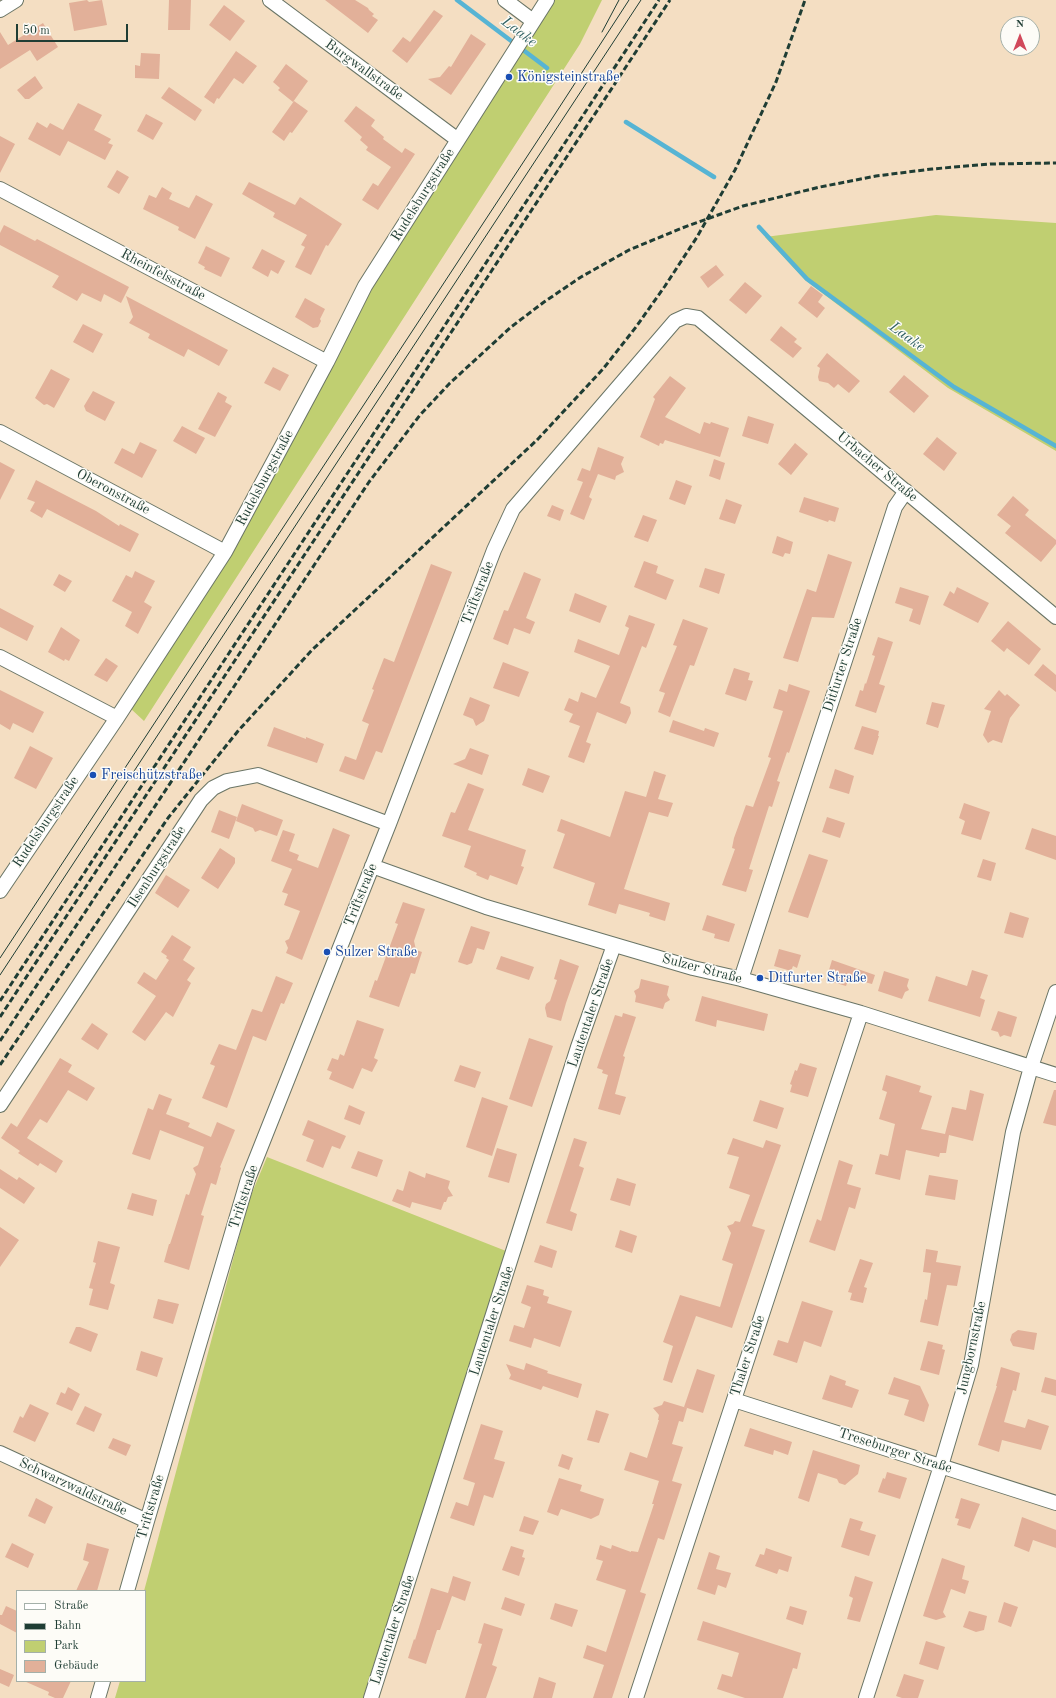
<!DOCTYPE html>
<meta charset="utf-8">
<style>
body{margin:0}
#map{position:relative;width:1056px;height:1698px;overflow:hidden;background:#f4dec2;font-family:"Old Standard TT",serif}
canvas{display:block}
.legend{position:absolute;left:16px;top:1590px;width:130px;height:92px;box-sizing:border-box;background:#fdfcf7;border:1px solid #a4b0a9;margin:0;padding:5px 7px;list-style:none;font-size:12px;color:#1f3d34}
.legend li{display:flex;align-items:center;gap:8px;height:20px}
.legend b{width:20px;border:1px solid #a4b0a9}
.north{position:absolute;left:1000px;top:16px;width:40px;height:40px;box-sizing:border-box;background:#fdfcf7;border:1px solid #a4b0a9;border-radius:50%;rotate:0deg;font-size:11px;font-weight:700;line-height:16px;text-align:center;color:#1f3d34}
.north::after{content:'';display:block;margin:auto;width:14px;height:18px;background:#d1495b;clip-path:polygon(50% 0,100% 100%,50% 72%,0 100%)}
.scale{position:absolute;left:16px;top:24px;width:112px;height:18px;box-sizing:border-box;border:2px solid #1f3d34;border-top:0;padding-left:5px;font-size:12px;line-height:14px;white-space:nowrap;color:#1f3d34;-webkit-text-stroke:3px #fdfcf7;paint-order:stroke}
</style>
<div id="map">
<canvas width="1056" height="1698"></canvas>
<ul class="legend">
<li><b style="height:5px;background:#fff"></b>Straße</li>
<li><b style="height:5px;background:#1f3d34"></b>Bahn</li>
<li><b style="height:11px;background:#c0cf71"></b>Park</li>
<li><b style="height:11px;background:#e2b099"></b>Gebäude</li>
</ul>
<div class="north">N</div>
<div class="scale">50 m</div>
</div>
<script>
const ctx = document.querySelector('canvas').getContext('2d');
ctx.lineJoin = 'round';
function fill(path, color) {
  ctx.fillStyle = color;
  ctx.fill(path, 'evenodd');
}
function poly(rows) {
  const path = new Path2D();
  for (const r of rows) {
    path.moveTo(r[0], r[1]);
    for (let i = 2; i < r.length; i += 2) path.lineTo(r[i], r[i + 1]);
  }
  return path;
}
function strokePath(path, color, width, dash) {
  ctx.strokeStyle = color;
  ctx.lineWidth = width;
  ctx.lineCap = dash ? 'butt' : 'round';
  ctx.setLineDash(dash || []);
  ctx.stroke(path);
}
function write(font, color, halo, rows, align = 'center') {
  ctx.font = font + ' "Old Standard TT",serif';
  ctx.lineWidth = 3;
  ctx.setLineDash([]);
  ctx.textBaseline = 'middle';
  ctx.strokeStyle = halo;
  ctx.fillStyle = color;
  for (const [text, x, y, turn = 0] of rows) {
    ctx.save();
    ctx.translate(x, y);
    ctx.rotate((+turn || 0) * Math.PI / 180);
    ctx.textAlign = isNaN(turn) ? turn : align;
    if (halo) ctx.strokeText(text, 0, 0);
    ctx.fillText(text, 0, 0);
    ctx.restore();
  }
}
fill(poly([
 [555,0,602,0,580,44,144,721,130,708,231,555,334,364,370,287],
 [936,215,1056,223,1056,451,948,388,805,280,765,237],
 [267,1157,506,1251,363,1698,115,1698,120,1681,145,1681,144,1591,249,1200]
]), '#c0cf71');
strokePath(poly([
 [457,0,547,68],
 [626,122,714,177],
 [759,227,807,279,954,387,1056,446]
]), '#56b4d4', 4.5);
fill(poly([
 [87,0,89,2,102,0,107,25,74,31,69,3],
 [169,0,191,0,190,30,168,30],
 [325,0,355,0,368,8,369,10,374,14,372,16,378,20,368,33],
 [224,5,245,21,230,41,209,25],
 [434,10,443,16,407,63,392,51,403,37,410,42],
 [43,23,58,47,37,61,30,50,0,69,0,32,8,45],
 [471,34,486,44,451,95,428,79,440,77,449,66,451,67],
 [236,51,257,66,243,84,234,78,219,99,217,98,214,104,204,97],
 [141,53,160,54,159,79,135,78,135,65,140,66],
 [286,64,308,81,293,102,278,90,280,88,273,82],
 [35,76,43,88,29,99,25,99,17,90],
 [169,87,202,110,195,121,161,98],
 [294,101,308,111,292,133,290,132,284,141,272,132],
 [78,103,102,115,94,130,111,139,108,143,113,145,105,160,68,141,60,156,28,139,37,122,47,128,50,123,63,130],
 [356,106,375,120,371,126,384,137,383,139,402,153,405,148,415,154,378,210,362,200,373,183,378,186,391,167,366,150,368,147,360,140,362,137,344,121],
 [146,114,163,123,153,140,137,131],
 [0,136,15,144,0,173],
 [117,170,129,177,119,194,107,187],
 [249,182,295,205,300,197,342,224,328,246,326,245,311,275,295,267,305,247,301,245,307,235,273,217,275,213,242,194],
 [162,187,172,193,169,199,189,208,196,195,213,204,195,239,178,230,179,227,143,209,149,195,156,198],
 [4,225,35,241,37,239,129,287,121,303,104,294,101,302,82,293,77,301,52,287,59,276,0,245,0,233],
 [206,246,230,258,221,277,204,269,205,267,198,263],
 [262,249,285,261,278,274,271,270,268,277,252,268],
 [716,265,724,275,708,288,700,277],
 [745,282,762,296,746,314,729,300],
 [811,286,823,295,818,302,825,308,817,318,798,303],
 [126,296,228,350,219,366,188,349,184,357,148,338,150,334,129,323,133,317],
 [305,298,325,309,320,319,321,321,318,327,313,328,295,317],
 [83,324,103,334,93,353,73,342],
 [781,326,797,339,794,342,802,348,793,358,770,340],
 [827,353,860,381,849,393,838,384,834,388,828,383,819,381,818,377,820,368,817,366],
 [273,367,289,375,280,391,264,383],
 [51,369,70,379,54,408,47,404,44,405,35,398],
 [904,375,929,396,914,413,889,392],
 [670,376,686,388,665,417,700,434,704,422,710,424,711,422,729,428,720,457,665,440,663,444,660,443,659,446,640,437,655,399,653,397],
 [93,391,115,402,105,421,86,411,84,406],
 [218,392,227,397,225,402,232,406,215,437,198,429],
 [748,416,774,424,768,444,742,436],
 [182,426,205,438,196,454,173,441],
 [937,437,957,453,944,471,923,454],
 [140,442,157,450,142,478,114,463,122,448,134,454],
 [795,443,808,454,791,475,778,464],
 [598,447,624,457,621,464,624,472,616,476,615,480,598,474,589,497,592,499,584,520,570,514,583,482,577,480,582,468,590,471],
 [714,459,725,463,720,480,709,476],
 [0,462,15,470,0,500],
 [36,480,96,511,119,526,120,524,139,534,130,552,47,509,42,518,30,511,35,502,27,499],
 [676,480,692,486,685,505,669,499],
 [1013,496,1029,510,1025,515,1056,540,1056,544,1041,562,1005,533,1011,526,997,515],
 [804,497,839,508,835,522,829,520,828,522,799,512],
 [726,499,742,505,735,524,719,519],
 [552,505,564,510,560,521,547,516],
 [643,515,657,520,648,542,634,537],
 [777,536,793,542,790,554,785,553,783,557,772,553],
 [828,554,852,562,834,618,812,617,798,662,783,658,807,589,816,592],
 [644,561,658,566,656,573,674,580,666,600,634,587],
 [431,564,452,572,382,753,376,751,364,780,339,771,345,756,356,760,369,724,362,721,374,690,372,689,384,658,394,662],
 [705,568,725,574,719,594,699,587],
 [135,571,155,581,144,602,152,607,138,634,125,626,132,612,112,601,126,575,132,578],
 [524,572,541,579,526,618,535,622,530,634,514,628,508,645,493,639,504,610,508,611],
 [59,574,72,581,65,592,53,585],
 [900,587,929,596,920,625,909,621,913,609,895,603],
 [957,587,989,603,978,623,943,605,950,591,954,594],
 [575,593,607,606,600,623,569,611],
 [0,608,34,626,27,641,0,627],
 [629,615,655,624,646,648,642,646,620,703,630,707,631,713,626,724,597,712,586,742,591,744,584,763,568,757,580,726,569,722,573,714,564,710,569,698,578,702,581,692,596,698,610,666,574,652,578,639,619,655,629,628,625,626],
 [683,619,708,628,694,666,690,665,670,717,658,712,665,693,659,691,677,646,673,645],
 [1008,621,1041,649,1029,665,1007,648,1004,652,991,641],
 [61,627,80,640,69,661,65,659,64,661,48,652],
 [878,637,893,642,879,684,885,686,876,713,855,706,860,690,863,691,865,683,866,684,875,656,872,655],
 [106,658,118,666,107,682,94,675],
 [503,662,529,672,519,697,493,688],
 [1043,664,1056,675,1056,692,1034,675],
 [734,668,750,673,748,680,753,681,746,701,725,694],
 [789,684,810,691,789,753,787,752,777,781,780,782,772,807,769,806,749,869,753,870,746,892,722,885,735,849,732,848,734,838,746,805,753,807,771,758,768,757,783,711,773,708,779,689,787,692],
 [0,690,44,712,33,733,13,723,10,730,0,724],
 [999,690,1005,696,1007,694,1020,705,1010,718,1002,743,993,740,988,743,983,735,991,711,984,709],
 [470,697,490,705,484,721,476,726,473,719,463,715],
 [932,702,945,705,938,728,926,724],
 [673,720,704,731,705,728,719,733,714,747,669,732],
 [862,726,879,731,878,736,879,736,873,755,854,749],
 [274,727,306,739,306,737,324,744,317,763,267,746],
 [30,746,53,758,36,789,14,778],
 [470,748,489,755,482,775,453,764,465,759],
 [528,768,550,776,543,793,522,785],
 [835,769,854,776,849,794,829,788],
 [654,771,666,775,658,799,673,803,668,817,649,812,624,889,670,903,665,921,649,916,650,913,619,904,616,914,588,905,595,883,553,868,565,834,557,831,561,819,610,837,625,791,646,797],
 [468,783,484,789,468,830,526,850,521,866,524,867,517,885,490,875,488,880,476,875,477,873,464,867,471,846,442,836,451,812,455,813],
 [964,803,990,812,981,840,961,834,965,821,959,818],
 [242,804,283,820,277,836,260,830,255,832,253,828,236,821],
 [219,810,237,817,229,839,211,832],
 [827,817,845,823,840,838,822,832],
 [333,828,350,835,302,960,286,953,288,948,285,941,289,939,300,911,284,905,288,894,282,892,292,869,271,861,283,830,295,834,289,851,299,855,297,860,318,868],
 [1032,828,1056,836,1056,860,1025,849],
 [220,848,235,858,235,863,218,889,201,878],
 [809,854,828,860,808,918,788,912],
 [983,859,996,863,991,881,977,877],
 [166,875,190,890,178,908,155,893],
 [403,902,425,909,414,941,416,950,422,952,415,974,411,973,399,1007,369,997,375,980,377,981,398,924,395,923],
 [1010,912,1029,918,1023,938,1004,933],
 [707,915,735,924,729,942,714,938,715,934,702,930],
 [471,926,490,932,484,950,477,948,472,963,467,965,458,962],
 [172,935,191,947,183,960,195,968,187,980,191,983,173,1017,166,1012,145,1041,132,1032,156,996,137,983,144,972,156,980,169,960,166,958,167,956,161,952],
 [779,949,801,955,797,968,793,966,791,971,774,966],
 [501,956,534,967,529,980,496,969],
 [560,959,579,966,566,1003,561,1021,547,1017,545,1008,546,1004,550,1001,557,980,554,979],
 [832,960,875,975,872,984,849,978,846,986,826,980],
 [972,970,988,975,980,998,985,1000,980,1017,928,1001,936,976,967,986],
 [884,971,909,979,907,986,909,990,905,992,902,999,878,991],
 [276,976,293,983,284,1004,281,1003,266,1041,253,1036,227,1108,202,1098,215,1066,210,1064,219,1044,236,1050,252,1009,262,1012],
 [641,979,669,986,667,995,670,1000,665,1003,663,1009,635,1002,636,996,634,991,639,988],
 [702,996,768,1014,764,1031,717,1020,716,1027,695,1021],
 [998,1011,1017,1017,1011,1037,1004,1035,1000,1037,998,1032,991,1030],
 [623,1013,636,1017,623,1056,625,1057,615,1094,626,1097,620,1115,598,1109,608,1075,602,1073,603,1070,597,1068,615,1015,622,1017],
 [357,1020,384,1029,374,1058,378,1060,372,1072,362,1068,353,1089,329,1079,332,1072,327,1070,332,1058,338,1060,340,1054,344,1056],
 [92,1023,108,1034,98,1050,81,1039],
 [529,1038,553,1046,532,1107,509,1099],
 [60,1058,72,1065,68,1072,95,1088,87,1101,68,1090,47,1123,40,1119,27,1138,63,1161,56,1173,40,1163,38,1166,18,1153,20,1151,1,1138,11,1123,17,1127],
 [800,1063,817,1068,808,1097,790,1092,792,1085,790,1084,795,1070,797,1071],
 [460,1065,481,1072,475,1088,454,1081],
 [886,1075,921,1086,919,1092,932,1096,921,1129,945,1134,952,1107,966,1110,970,1090,984,1094,973,1141,949,1135,946,1153,940,1153,939,1157,906,1150,900,1180,875,1174,880,1154,888,1156,895,1124,879,1119,887,1092,882,1090],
 [1054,1090,1056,1090,1056,1126,1043,1123],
 [159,1094,172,1099,166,1114,190,1123,188,1127,211,1137,217,1122,235,1130,220,1167,221,1168,216,1185,211,1183,201,1215,204,1216,189,1270,164,1262,169,1244,170,1244,173,1235,186,1194,189,1195,196,1174,193,1168,198,1165,204,1147,160,1130,150,1160,132,1154,148,1108,153,1110],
 [482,1097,508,1106,492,1156,466,1147],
 [760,1100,784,1108,777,1129,753,1121],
 [349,1105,365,1112,360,1125,344,1119],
 [308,1120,346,1136,340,1149,332,1146,323,1168,306,1161,314,1140,302,1135],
 [574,1138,587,1142,579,1166,584,1168,570,1211,577,1214,572,1231,546,1223],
 [733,1138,763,1148,766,1140,781,1145,752,1226,765,1230,732,1328,696,1316,672,1383,663,1380,673,1346,663,1342,680,1295,720,1307,733,1264,722,1260,731,1233,727,1226,733,1224,735,1221,740,1222,750,1195,729,1188,739,1157,727,1154],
 [497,1148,517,1154,509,1183,488,1177],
 [358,1151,383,1160,377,1177,351,1168],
 [839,1160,853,1165,847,1184,861,1188,855,1209,849,1207,835,1251,809,1242,817,1219,821,1221],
 [0,1169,17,1180,19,1177,35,1188,24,1204,0,1188],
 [409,1171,425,1178,426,1173,450,1181,448,1188,453,1196,448,1197,446,1202,444,1202,441,1210,412,1202,410,1208,392,1201,397,1189,403,1191],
 [929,1175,958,1180,955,1200,925,1195],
 [617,1178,636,1184,630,1206,610,1200],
 [132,1193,157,1200,153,1216,127,1209],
 [0,1227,19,1240,0,1267],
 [620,1230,637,1236,632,1253,615,1247],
 [98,1241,120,1247,110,1283,115,1285,108,1310,89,1305,93,1289,89,1288,96,1263,93,1262],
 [540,1245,557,1251,552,1268,534,1262],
 [926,1249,938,1251,936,1262,961,1266,957,1286,947,1285,938,1326,920,1322,925,1299,927,1300,931,1273,923,1272],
 [860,1259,873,1263,864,1287,867,1288,863,1303,850,1300,852,1293,848,1292],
 [527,1285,544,1290,543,1295,549,1297,547,1303,572,1311,560,1347,534,1338,531,1348,509,1341,514,1325,524,1328,531,1307,521,1303],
 [158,1299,179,1304,173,1324,153,1318],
 [802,1301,833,1311,821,1347,804,1341,797,1363,773,1355,778,1340,788,1343],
 [76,1327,80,1327,98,1334,91,1352,69,1343],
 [1018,1330,1037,1333,1034,1350,1013,1346,1010,1340,1012,1334],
 [928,1341,943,1345,942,1349,945,1350,939,1375,920,1370],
 [141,1351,163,1358,157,1377,136,1370],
 [526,1363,548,1371,547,1373,582,1384,578,1398,543,1386,541,1390,509,1379,511,1375,506,1364,524,1370],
 [1001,1367,1020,1373,1016,1391,1013,1390,1004,1422,1025,1428,1028,1419,1049,1426,1041,1450,1002,1440,999,1452,978,1445,997,1386,996,1386],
 [697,1369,715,1375,703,1413,684,1407],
 [830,1375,846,1381,845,1385,859,1390,852,1408,822,1399],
 [894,1377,920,1386,929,1405,924,1422,904,1415,909,1400,888,1394],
 [1045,1377,1056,1380,1056,1396,1041,1392],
 [68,1387,80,1394,72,1411,56,1404,61,1392,65,1394],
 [664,1401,687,1408,683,1422,679,1421,672,1444,683,1447,672,1481,682,1484,664,1540,658,1538,640,1592,646,1594,612,1698,593,1698,604,1665,583,1658,587,1645,606,1652,626,1590,596,1580,603,1561,596,1559,600,1545,611,1549,612,1545,631,1552,631,1551,638,1552,654,1504,652,1504,659,1481,624,1470,630,1452,647,1458,659,1420,658,1420,659,1415,653,1408,662,1405],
 [30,1404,49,1413,35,1442,13,1432,20,1416,23,1418],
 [85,1406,102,1414,94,1432,76,1424],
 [596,1410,609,1414,599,1443,587,1440],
 [481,1424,503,1431,494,1459,505,1462,493,1498,484,1495,474,1526,450,1518,456,1502,468,1506,475,1483,463,1479],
 [750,1428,792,1442,788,1455,774,1450,773,1455,744,1446],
 [113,1438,131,1445,126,1456,108,1448],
 [813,1450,860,1465,858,1474,845,1485,839,1483,837,1479,818,1473,809,1502,798,1498],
 [562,1454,573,1458,569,1470,558,1466],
 [887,1472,907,1478,900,1499,878,1492,883,1478,885,1479],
 [559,1478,582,1485,580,1491,604,1499,599,1515,591,1519,561,1509,558,1516,547,1512],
 [36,1498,53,1507,45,1524,28,1516],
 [961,1498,980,1504,970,1529,957,1525,959,1519,955,1518],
 [524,1516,539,1521,533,1535,519,1531],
 [1022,1517,1056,1530,1056,1548,1033,1540,1029,1552,1014,1546],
 [850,1518,863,1522,860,1530,876,1535,869,1556,841,1547],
 [12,1543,34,1554,28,1568,5,1557],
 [87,1543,109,1549,97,1591,76,1591,89,1562,83,1560],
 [511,1546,524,1550,522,1557,525,1558,519,1576,502,1570],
 [766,1548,792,1557,788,1572,779,1569,777,1574,755,1566,760,1554,764,1555],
 [709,1552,720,1556,716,1569,731,1573,726,1588,718,1585,715,1595,697,1589],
 [942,1558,965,1566,962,1579,969,1581,965,1594,951,1589,943,1612,946,1617,936,1620,923,1616],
 [453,1576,471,1582,465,1601,452,1596,440,1630,437,1630,426,1664,408,1658,414,1639,415,1640,431,1588,448,1593],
 [855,1576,873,1582,860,1622,847,1619,853,1598,849,1596],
 [505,1597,525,1604,521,1616,501,1609],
 [1004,1602,1018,1607,1011,1627,998,1622],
 [555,1603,578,1610,572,1627,550,1619],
 [6,1606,17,1611,17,1633,0,1624,0,1615,2,1615],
 [790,1606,807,1611,803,1625,786,1619],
 [969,1611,987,1616,984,1630,976,1632,963,1627],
 [703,1621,801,1653,797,1669,793,1668,783,1698,745,1698,717,1689,722,1674,732,1677,739,1653,697,1640],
 [484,1623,503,1629,492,1665,497,1667,486,1698,465,1698,482,1644,478,1643],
 [926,1641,945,1647,938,1670,919,1664],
 [0,1669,14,1675,9,1687,0,1683],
 [904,1674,924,1680,918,1698,902,1698,896,1696],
 [539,1677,556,1683,552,1698,533,1698],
 [24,1681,71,1681,63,1698,55,1698,48,1695,49,1692]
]), '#e2b099');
const street = poly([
 [270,0,458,140],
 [505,0,533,21],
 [0,10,16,0],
 [0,189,327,362],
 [0,432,225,552],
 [0,657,117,718],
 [372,866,486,907,693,968,741,979,861,1013,1056,1075],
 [0,891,117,718,225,552,327,362,365,286,547,0],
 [741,979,895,507,906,491],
 [0,1105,201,800,213,788,227,781,258,775,389,824],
 [734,1400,1056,1503],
 [0,1453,147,1521],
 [127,1591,147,1521,248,1179,389,824,494,550,513,509,675,321,686,316,698,318,1056,617],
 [98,1698,103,1681],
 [371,1698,578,1047,614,945],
 [636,1698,861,1013],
 [866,1698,941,1466,971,1365,1013,1132,1031,1067,1056,992]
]);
strokePath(street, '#6a7566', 16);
strokePath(street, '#fff', 14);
strokePath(poly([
 [602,32,619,0],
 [0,958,555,114,629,0],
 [0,975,641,0]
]), '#1f3d34', 1);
strokePath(poly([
 [0,1001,659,0],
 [0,1017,670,0],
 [0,1041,369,482,420,415,450,383,511,327,544,302,581,277,629,250,682,228,743,206,820,187,876,176,932,169,990,164,1056,163],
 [0,1065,168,818,238,731,312,650,537,440,603,369,636,327,665,286,697,237,735,170,776,82,805,0]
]), '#1f3d34', 3, [6, 3]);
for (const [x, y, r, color] of [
 [509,77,4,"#1a4fb4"],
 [93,775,4,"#1a4fb4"],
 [327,952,4,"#1a4fb4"],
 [760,978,4,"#1a4fb4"]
]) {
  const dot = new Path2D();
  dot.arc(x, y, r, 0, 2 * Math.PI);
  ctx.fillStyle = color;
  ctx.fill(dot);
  strokePath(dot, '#fdfcf7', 1.5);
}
write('14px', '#1f3d34', '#fdfcf7', [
 ["Burgwallstraße",364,70,36],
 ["Rudelsburgstraße",423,195,-58],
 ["Rheinfelsstraße",163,275,28],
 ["Urbacher Straße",877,467,40],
 ["Rudelsburgstraße",265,478,-62],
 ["Oberonstraße",113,492,28],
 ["Triftstraße",478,593,-69],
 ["Ditfurter Straße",843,665,-72],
 ["Rudelsburgstraße",46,822,-56],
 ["Ilsenburgstraße",157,867,-57],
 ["Triftstraße",361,895,-68],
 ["Sulzer Straße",702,969,15],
 ["Lautentaler Straße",591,1013,-71],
 ["Triftstraße",244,1197,-72],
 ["Lautentaler Straße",492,1321,-72],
 ["Jungbornstraße",972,1348,-78],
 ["Thaler Straße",748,1356,-72],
 ["Treseburger Straße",895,1451,18],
 ["Schwarzwaldstraße",73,1487,25],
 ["Triftstraße",151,1507,-74],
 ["Lautentaler Straße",393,1630,-72]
]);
write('14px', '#164399', '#fdfcf7', [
 ["Königsteinstraße",517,77],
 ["Freischützstraße",101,775],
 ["Sulzer Straße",335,952],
 ["Ditfurter Straße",768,978]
], 'left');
write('italic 15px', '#306164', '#fdfcf7', [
 ["Laake",519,32,37],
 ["Laake",907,337,36]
]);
</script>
